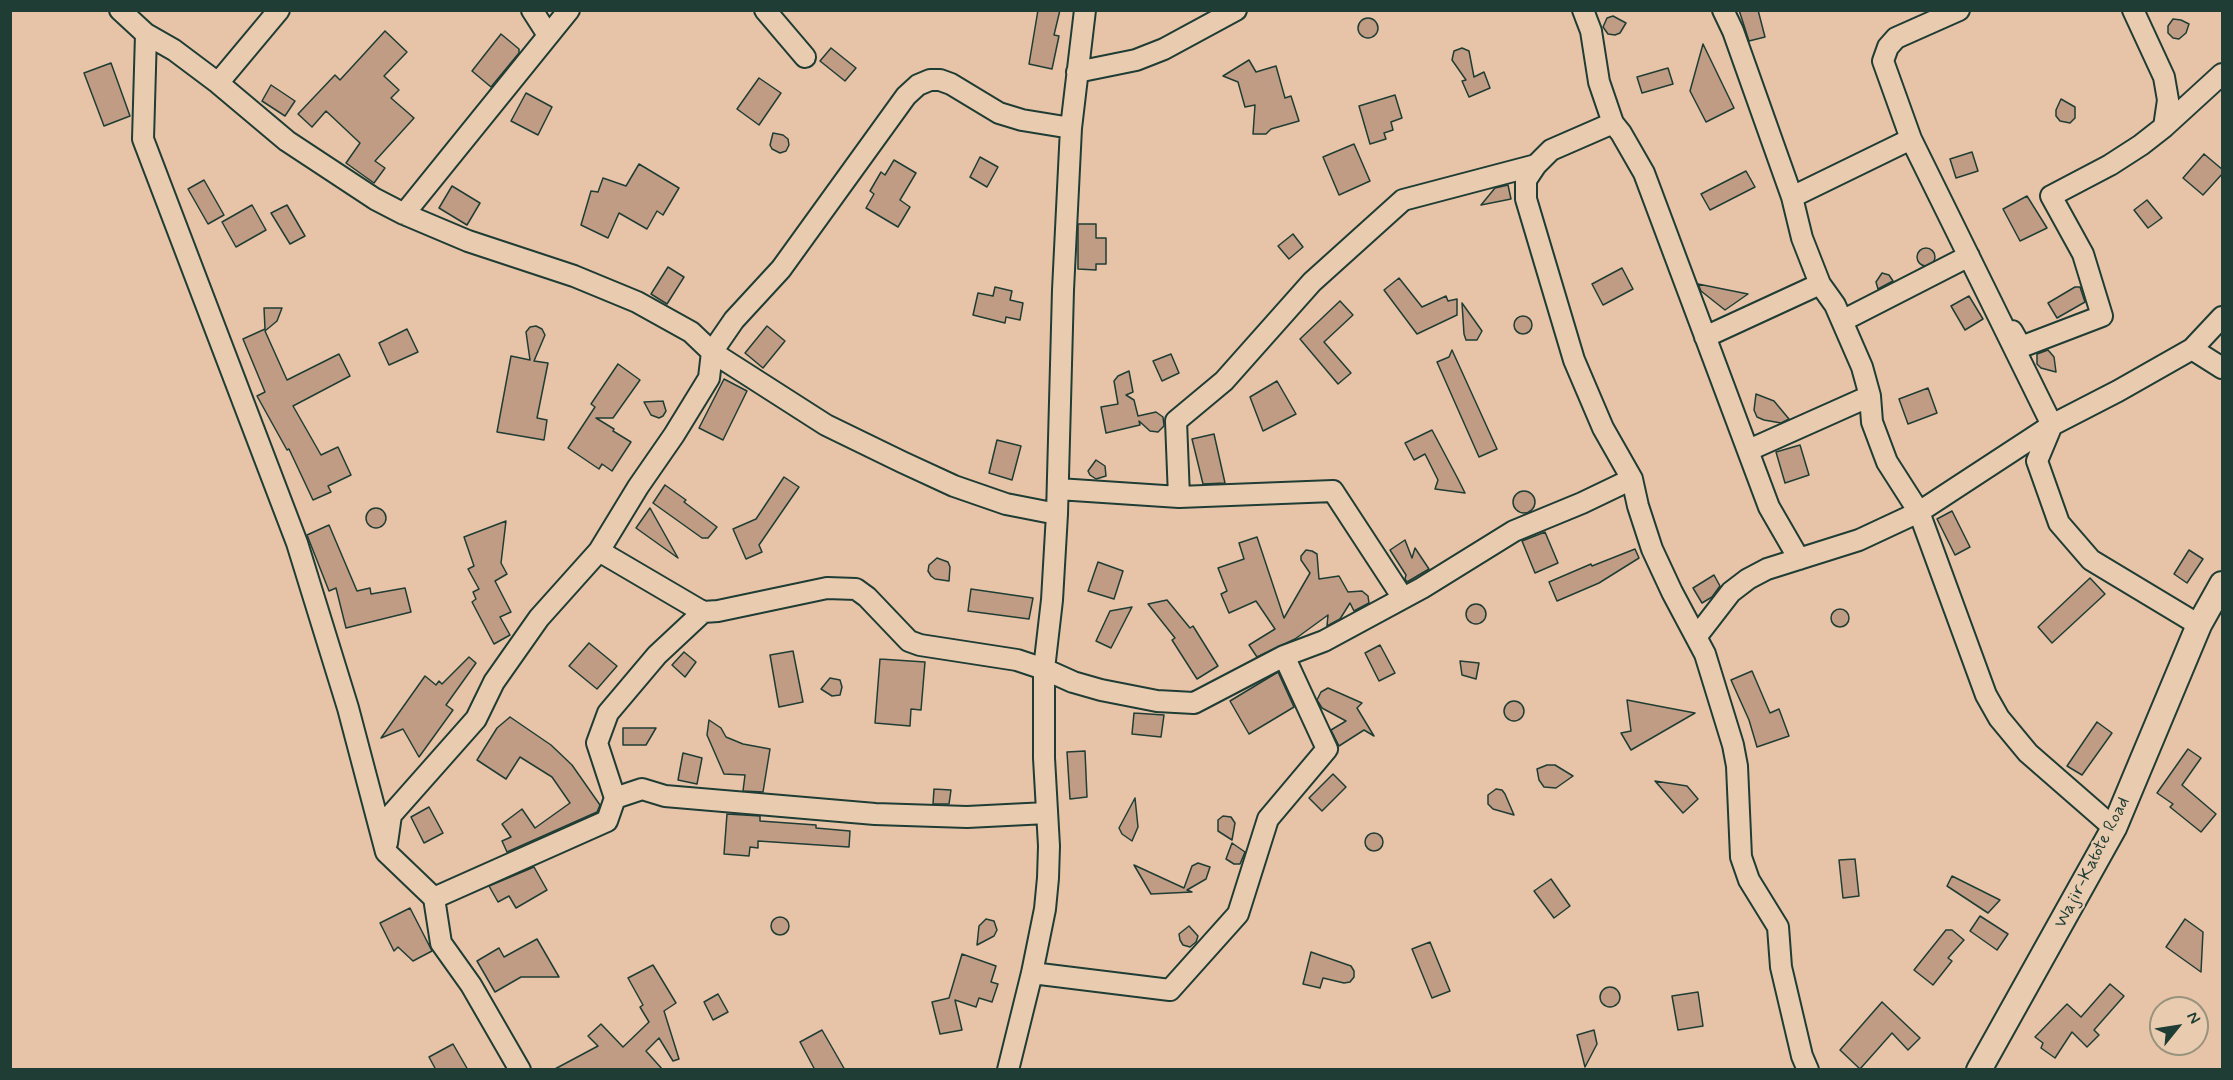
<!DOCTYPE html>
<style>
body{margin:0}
#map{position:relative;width:2233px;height:1080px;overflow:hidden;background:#e7c4a8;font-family:Mynerve,sans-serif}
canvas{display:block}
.frame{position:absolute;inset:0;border:12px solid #1f3d34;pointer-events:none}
.north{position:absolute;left:2149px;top:996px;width:60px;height:60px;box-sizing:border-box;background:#e9ccb0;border:2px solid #98937e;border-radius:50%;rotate:60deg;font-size:16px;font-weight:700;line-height:24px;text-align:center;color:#1f3d34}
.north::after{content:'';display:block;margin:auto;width:21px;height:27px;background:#1f3d34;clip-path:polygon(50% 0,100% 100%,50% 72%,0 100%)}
</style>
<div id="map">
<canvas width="2233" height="1080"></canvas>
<div class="frame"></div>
<div class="north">N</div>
</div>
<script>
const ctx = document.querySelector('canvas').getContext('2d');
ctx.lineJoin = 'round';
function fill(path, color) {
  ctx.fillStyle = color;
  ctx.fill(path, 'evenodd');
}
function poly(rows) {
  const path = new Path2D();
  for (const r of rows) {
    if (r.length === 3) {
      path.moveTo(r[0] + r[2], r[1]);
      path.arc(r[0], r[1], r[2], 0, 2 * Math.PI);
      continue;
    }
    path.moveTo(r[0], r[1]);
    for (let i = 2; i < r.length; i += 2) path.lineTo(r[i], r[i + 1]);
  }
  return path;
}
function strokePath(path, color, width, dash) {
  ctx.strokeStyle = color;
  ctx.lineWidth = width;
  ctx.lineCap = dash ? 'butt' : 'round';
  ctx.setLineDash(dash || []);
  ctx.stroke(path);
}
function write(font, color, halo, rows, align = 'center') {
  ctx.font = font + ' Mynerve,sans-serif';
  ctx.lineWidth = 4.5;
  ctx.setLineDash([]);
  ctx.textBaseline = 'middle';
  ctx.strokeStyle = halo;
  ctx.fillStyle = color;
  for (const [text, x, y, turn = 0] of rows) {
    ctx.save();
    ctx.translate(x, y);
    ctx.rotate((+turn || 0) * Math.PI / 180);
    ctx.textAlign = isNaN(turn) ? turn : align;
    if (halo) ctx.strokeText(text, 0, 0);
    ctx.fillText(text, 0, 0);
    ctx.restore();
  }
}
const building = poly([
 [1038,10,1060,10,1054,35,1059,36,1052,69,1029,64,1038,10],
 [1739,10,1758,10,1765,37,1749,41,1739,10],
 [1613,16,1626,23,1620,33,1615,35,1608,34,1603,27,1607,18,1613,16],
 [1368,28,10],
 [2173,19,2181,20,2189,24,2186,33,2179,39,2173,38,2168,33,2168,26,2173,19],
 [385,31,407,52,384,76,399,90,391,98,414,118,375,161,385,168,374,183,346,163,360,143,326,111,312,127,298,114,335,75,340,80,385,31],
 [501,34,519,49,519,53,491,87,472,71,501,34],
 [1703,44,1734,108,1706,122,1690,91,1703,44],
 [831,48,856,68,845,81,820,61,831,48],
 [1462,48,1469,51,1474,77,1484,72,1490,88,1469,97,1462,81,1466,80,1452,60,1454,51,1462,48],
 [1249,60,1256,72,1276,66,1285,98,1291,96,1299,121,1271,129,1266,134,1253,134,1255,105,1245,107,1238,82,1223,76,1249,60],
 [111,63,130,116,104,126,84,73,111,63],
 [1668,68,1673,84,1642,93,1637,77,1668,68],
 [759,78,781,93,759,125,737,109,759,78],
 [271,85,295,101,285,116,262,101,271,85],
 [526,93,552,107,538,135,511,121,526,93],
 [1395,95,1402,118,1391,122,1393,130,1384,133,1386,139,1370,144,1359,106,1395,95],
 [2061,99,2075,107,2075,118,2070,123,2060,121,2056,116,2056,110,2061,99],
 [773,133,783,135,788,139,789,145,786,151,780,153,772,149,770,145,773,133],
 [1354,144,1370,181,1339,195,1323,157,1354,144],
 [1972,152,1978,171,1956,178,1950,159,1972,152],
 [2204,154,2223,170,2223,173,2203,195,2183,178,2204,154],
 [980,157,998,167,987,187,970,177,980,157],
 [894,160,916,173,900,200,910,207,898,227,866,208,874,194,870,191,881,172,885,175,894,160],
 [639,164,679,188,663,215,657,211,647,229,619,213,608,238,581,225,591,191,598,192,603,178,626,186,639,164],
 [1746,171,1755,187,1710,210,1701,194,1746,171],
 [204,180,224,215,208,224,188,189,204,180],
 [1508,185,1511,199,1481,205,1495,188,1508,185],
 [452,186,480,203,467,225,439,208,452,186],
 [2027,196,2047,228,2020,241,2003,209,2027,196],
 [2147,200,2162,218,2148,228,2134,210,2147,200],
 [252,205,266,230,236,247,222,222,252,205],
 [287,205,305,236,290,244,271,213,287,205],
 [1078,224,1096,224,1096,238,1106,238,1106,264,1096,264,1096,270,1078,269,1078,224],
 [1293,234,1303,247,1289,259,1278,246,1293,234],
 [1926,257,9],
 [668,267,684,277,667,304,651,294,668,267],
 [1622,268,1633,289,1603,305,1592,284,1622,268],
 [1882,273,1889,275,1893,281,1878,289,1876,282,1882,273],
 [1399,278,1422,307,1446,296,1448,301,1457,299,1457,315,1417,334,1384,290,1399,278],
 [1698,284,1748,294,1725,310,1701,291,1698,284],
 [995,287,1012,291,1010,300,1023,303,1020,320,1006,317,1005,323,973,315,978,293,993,296,995,287],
 [2075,287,2080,287,2085,302,2057,318,2048,303,2075,287],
 [1969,296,1983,319,1965,330,1951,306,1969,296],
 [1340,301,1353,315,1324,342,1351,373,1338,384,1300,339,1340,301],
 [1462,303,1482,331,1477,340,1466,340,1464,334,1462,303],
 [264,308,282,308,277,321,265,331,287,380,339,354,350,376,293,406,321,455,338,447,351,475,328,486,331,492,313,500,289,449,287,450,257,396,265,392,243,339,265,329,264,308],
 [1523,325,9],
 [536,326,542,329,545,335,534,361,548,363,537,418,547,420,544,440,497,432,511,356,530,360,526,332,530,327,536,326],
 [767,326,785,341,763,368,745,353,767,326],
 [407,329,418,352,389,365,379,343,407,329],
 [1452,350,1497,449,1479,457,1437,362,1449,357,1452,350],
 [2048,350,2054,357,2056,372,2041,368,2037,364,2037,354,2048,350],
 [1171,354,1179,373,1162,381,1153,361,1171,354],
 [618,364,640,380,613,418,596,418,614,429,613,431,631,442,612,471,602,464,599,469,568,448,595,407,591,404,618,364],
 [1129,371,1133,392,1126,395,1134,400,1138,416,1156,412,1163,417,1164,426,1158,432,1150,431,1139,421,1140,425,1106,433,1101,407,1118,404,1114,381,1118,376,1129,371],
 [724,379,747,391,723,440,699,428,724,379],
 [1277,381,1296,414,1263,431,1250,397,1277,381],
 [1928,388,1937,413,1908,424,1899,399,1928,388],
 [1756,394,1774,401,1789,419,1781,423,1764,420,1757,417,1754,410,1756,394],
 [663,401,666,411,663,416,659,418,651,415,644,402,663,401],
 [1432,430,1458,479,1465,493,1435,489,1438,480,1425,454,1414,460,1405,443,1432,430],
 [1214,434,1225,483,1203,484,1192,439,1214,434],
 [997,440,1021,446,1012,480,989,473,997,440],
 [1800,445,1809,475,1785,483,1776,452,1800,445],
 [1096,460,1105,466,1106,476,1096,479,1090,475,1088,471,1096,460],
 [784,477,799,487,759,545,762,552,746,559,733,529,756,519,784,477],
 [665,485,686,500,684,502,717,527,708,538,702,538,653,503,665,485],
 [1524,502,11],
 [650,508,678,558,636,528,650,508],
 [376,518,10],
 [1952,511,1970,547,1955,555,1937,519,1952,511],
 [506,521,501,563,507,574,495,581,511,612,500,617,510,635,494,644,472,602,476,599,473,592,479,589,468,569,474,566,464,537,506,521],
 [329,525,357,591,370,588,371,594,405,588,411,612,346,628,336,588,329,591,307,535,329,525],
 [1545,532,1558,563,1535,573,1522,541,1545,532],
 [1257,537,1284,618,1310,573,1301,560,1301,556,1306,550,1312,551,1317,554,1319,579,1339,576,1348,592,1362,591,1368,596,1369,603,1354,611,1350,603,1340,619,1327,626,1328,615,1295,639,1257,657,1249,645,1275,629,1256,601,1229,613,1221,594,1227,591,1218,568,1244,559,1239,543,1257,537],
 [1405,540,1412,558,1415,548,1429,569,1407,582,1405,579,1406,575,1390,550,1405,540],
 [1635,549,1639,558,1599,583,1557,601,1549,582,1591,564,1592,566,1635,549],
 [2189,550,2203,559,2187,583,2174,574,2189,550],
 [937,558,948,562,950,567,949,581,935,579,931,576,928,571,929,565,937,558],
 [1098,562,1123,571,1114,599,1088,591,1098,562],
 [1714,575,1720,586,1712,597,1702,603,1693,588,1714,575],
 [2090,578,2105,594,2052,643,2038,627,2090,578],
 [971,589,1033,598,1029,619,968,611,971,589],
 [1167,600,1190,628,1193,626,1218,666,1197,679,1172,640,1175,638,1148,604,1167,600],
 [1476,614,10],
 [1132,607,1111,648,1096,641,1110,611,1132,607],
 [1840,618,9],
 [589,643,617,666,597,689,569,666,589,643],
 [1380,645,1395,673,1379,681,1365,653,1380,645],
 [793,651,803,702,779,707,770,655,793,651],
 [684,652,696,662,685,677,672,665,684,652],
 [469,657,476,663,446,705,453,710,419,757,403,729,381,738,425,676,436,685,439,681,442,684,469,657],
 [880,659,925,662,921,710,911,709,910,726,875,723,880,659],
 [1460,661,1479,663,1476,679,1462,675,1460,661],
 [1752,671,1770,713,1779,709,1789,736,1757,747,1749,720,1731,680,1752,671],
 [1278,672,1294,707,1249,734,1230,701,1278,672],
 [830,678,840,680,842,687,840,695,832,696,821,689,830,678],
 [1328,688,1362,703,1357,708,1374,736,1364,730,1339,746,1331,730,1346,721,1322,708,1317,700,1321,692,1328,688],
 [1627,700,1658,706,1695,713,1631,750,1621,733,1631,731,1627,700],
 [1514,711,10],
 [1134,713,1164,715,1161,737,1132,734,1134,713],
 [510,717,551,745,572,765,600,805,597,812,507,852,502,841,511,837,502,824,522,809,535,828,570,803,552,777,520,757,506,779,477,760,497,728,510,717],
 [709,720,721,728,726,737,743,744,770,749,763,792,743,791,745,775,724,774,707,735,709,720],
 [2097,722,2112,733,2082,775,2067,766,2097,722],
 [623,728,656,728,646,745,623,745,623,728],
 [2188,749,2201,758,2182,785,2216,814,2201,832,2170,807,2173,804,2157,793,2188,749],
 [1085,751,1087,797,1070,799,1067,752,1085,751],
 [683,753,702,758,697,784,678,780,683,753],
 [1547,765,1555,765,1573,776,1556,788,1544,787,1539,780,1537,769,1547,765],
 [1333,774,1346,787,1322,811,1309,798,1333,774],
 [1655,781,1687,786,1698,799,1683,813,1655,781],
 [934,789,951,790,949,804,933,804,934,789],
 [1496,789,1502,790,1505,794,1514,815,1493,809,1488,804,1488,795,1496,789],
 [1135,798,1138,827,1132,841,1122,834,1119,828,1135,798],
 [429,807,443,833,424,843,411,817,429,807],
 [727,814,760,816,760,821,816,825,816,828,850,831,849,847,758,841,758,848,750,847,749,856,724,854,727,814],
 [1223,816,1231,817,1235,823,1232,840,1218,831,1218,820,1223,816],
 [1374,842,9],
 [1232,843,1245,852,1240,864,1234,864,1226,859,1232,843],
 [1855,859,1859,896,1843,898,1839,860,1855,859],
 [1198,863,1210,867,1206,879,1187,890,1192,892,1151,894,1134,865,1184,888,1192,866,1198,863],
 [534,867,547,890,516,908,509,896,498,902,489,886,534,867],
 [1952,876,2000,900,1988,913,1947,886,1952,876],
 [1551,879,1570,906,1554,918,1534,891,1551,879],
 [410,908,432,951,413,961,398,947,394,951,380,923,410,908],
 [1980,916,2008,934,1997,950,1970,931,1980,916],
 [780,926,9],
 [986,919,994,921,997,930,994,936,977,945,979,926,986,919],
 [2185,919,2203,932,2201,972,2166,947,2185,919],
 [1189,926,1198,936,1196,942,1190,947,1183,945,1180,940,1179,934,1189,926],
 [1946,930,1952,930,1964,940,1948,958,1952,961,1933,985,1914,970,1946,930],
 [537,939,559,977,521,977,495,992,477,961,499,948,504,957,537,939],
 [1430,942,1450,991,1432,998,1412,949,1430,942],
 [1311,952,1351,966,1354,971,1354,977,1350,982,1344,983,1323,978,1320,988,1303,984,1311,952],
 [962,954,996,966,991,982,998,984,992,1002,979,998,976,1007,955,1000,962,1030,940,1034,932,1002,949,998,962,954],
 [653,965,676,1003,664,1011,679,1059,673,1061,659,1038,646,1051,663,1070,553,1070,598,1046,588,1036,601,1024,623,1047,649,1022,640,1007,643,1005,628,978,653,965],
 [2110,984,2124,996,2094,1030,2099,1035,2087,1047,2072,1032,2055,1058,2041,1048,2043,1043,2035,1037,2067,1004,2081,1017,2110,984],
 [1610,997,10],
 [1698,992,1703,1026,1678,1030,1672,996,1698,992],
 [718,994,728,1012,713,1020,704,1002,718,994],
 [1882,1002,1920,1038,1908,1050,1892,1033,1860,1069,1840,1050,1882,1002],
 [822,1030,845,1070,815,1070,800,1042,822,1030],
 [1594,1030,1597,1044,1585,1067,1577,1035,1594,1030],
 [453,1044,468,1070,436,1070,429,1057,453,1044]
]);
fill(building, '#c09c84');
strokePath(building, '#1f3d34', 1.5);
const minor = poly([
 [120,10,146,34,174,50,218,83,287,141,375,199,404,214,468,241,574,276,637,302,691,332,712,352,826,425,902,462,954,486,1006,504,1057,514],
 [532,10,548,35],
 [765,10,805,57],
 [1583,10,1591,31,1599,82,1613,123,1621,133,1644,173,1769,507,1799,559],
 [1723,10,1733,31,1792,197,1802,238,1820,284,1835,305,1862,367,1870,396,1872,422,1887,462,1919,512,1986,695,1999,718,2028,753,2114,828],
 [1959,10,1896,38,1888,47,1883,61,1911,139,2052,425,2037,461,2059,523,2091,560,2199,625],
 [2133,10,2164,77,2168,100,2164,127],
 [146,34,143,139,297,543,348,708,386,852,434,898,441,943,471,985,520,1070],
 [1077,72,1136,60,1164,49,1236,10],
 [218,83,279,10],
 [1613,123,1551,150,1536,165,1526,180,1526,199,1574,360,1603,428,1632,479,1638,506,1652,549,1672,592,1705,654,1733,745,1737,766,1741,857,1749,880,1778,927,1781,967,1802,1056,1808,1070],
 [1792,197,1911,139],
 [404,214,569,10],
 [1842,321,1969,256],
 [2012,331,2021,347,2102,316,2083,254,2051,196,2110,165,2141,145,2164,127,2222,74],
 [1705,337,1820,284],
 [2192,349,2222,317],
 [1749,450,1870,396],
 [1058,489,1179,497,1176,421,1224,381,1312,282,1403,200,1536,165],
 [1179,497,1333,491,1403,598],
 [599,551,703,612,718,611,827,588,856,589,867,597,909,641,920,645,1017,660,1044,669,1073,682,1101,690,1157,701,1194,703,1284,656,1324,641,1422,588,1514,531,1582,503,1632,479],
 [1697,636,1731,592,1748,579,1767,569,1859,540,1919,512,2052,425,2118,391,2192,349,2222,368],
 [615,798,597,743,608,713,657,655,703,612],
 [387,843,391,815,476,719,494,682,539,618,599,551,638,487,674,435,709,378,712,352,734,320,781,269,906,96,918,85,930,80,940,80,951,84,999,113,1022,120,1071,128],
 [434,898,607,821,615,798,642,789,665,796,875,814,967,817,1047,813],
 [1032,973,1170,990,1238,914,1268,819,1327,749,1284,656],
 [1008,1070,1032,973,1045,909,1048,878,1049,846,1044,758,1044,669,1052,600,1057,514,1063,290,1071,128,1085,10]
]);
const tertiary = poly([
 [1979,1070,2114,828,2199,625,2222,584]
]);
strokePath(minor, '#1f3d34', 24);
strokePath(tertiary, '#1f3d34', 28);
strokePath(minor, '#e9ccb0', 20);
strokePath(tertiary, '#e9ccb0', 24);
write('18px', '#1f3d34', '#e9ccb0', [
 ["Wajir-Katote Road",2093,863,-63]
]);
</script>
